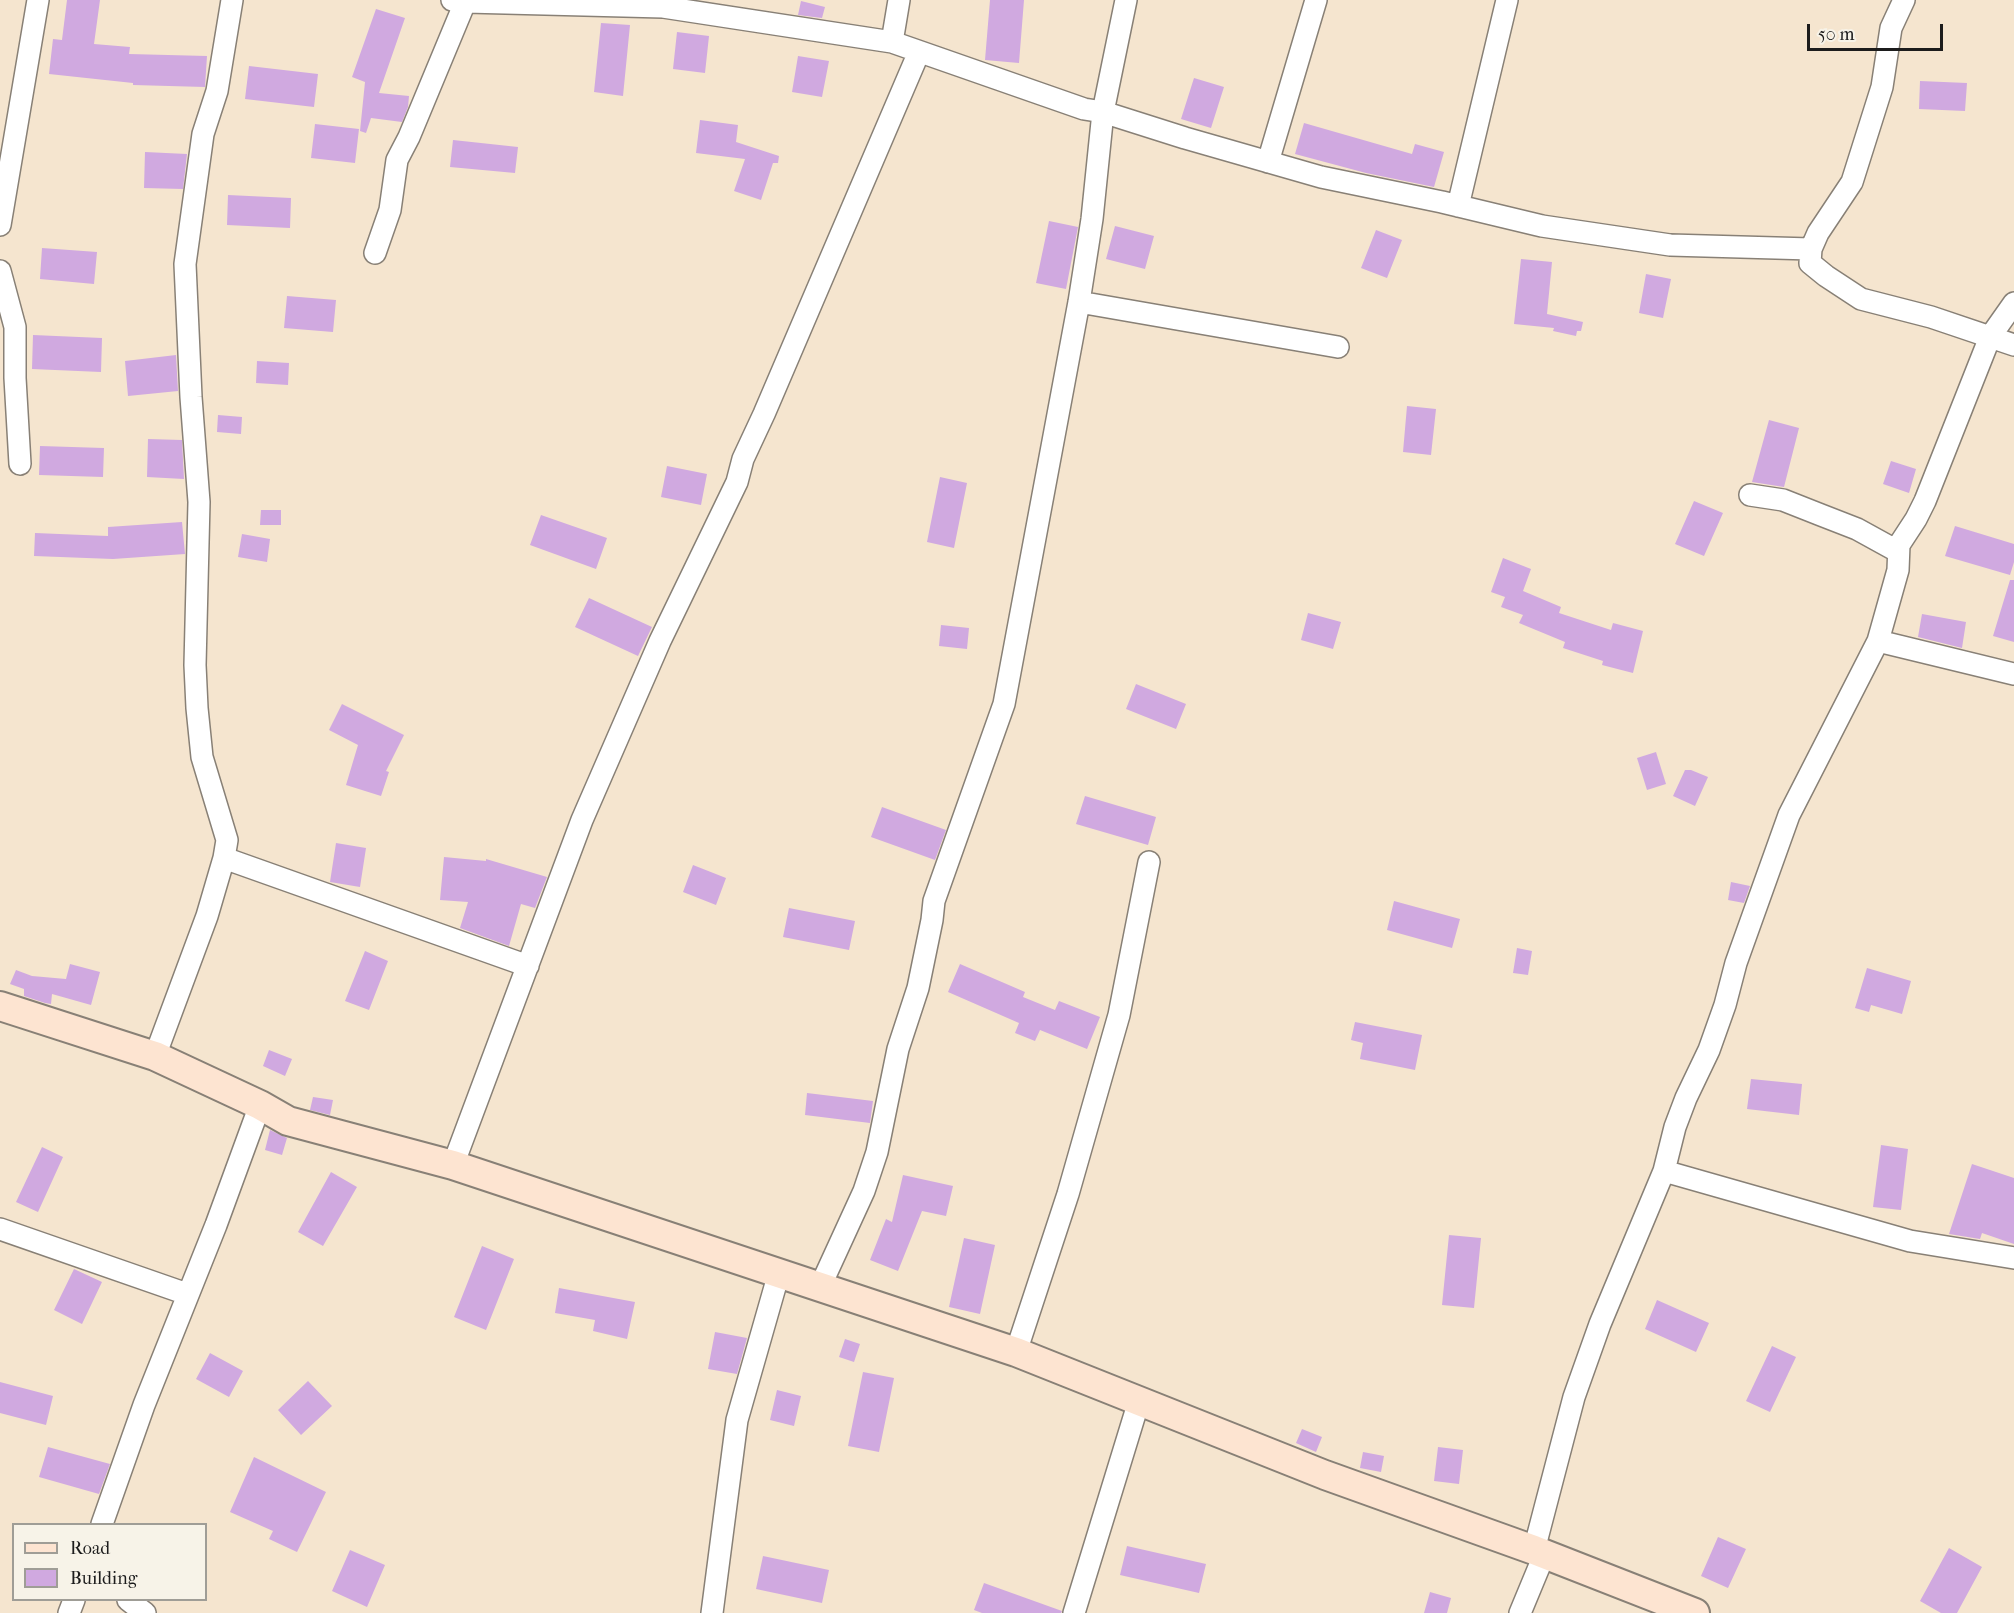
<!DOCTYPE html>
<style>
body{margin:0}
#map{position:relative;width:2014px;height:1613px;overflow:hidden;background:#f5e5cf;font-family:"IM FELL French Canon",serif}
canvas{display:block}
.legend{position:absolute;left:12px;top:1523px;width:195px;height:78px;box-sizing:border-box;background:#f7f3e8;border:2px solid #9f9d96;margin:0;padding:8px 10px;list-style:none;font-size:18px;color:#1c1c1c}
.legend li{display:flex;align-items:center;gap:12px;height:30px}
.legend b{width:30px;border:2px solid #9f9d96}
.scale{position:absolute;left:1807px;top:24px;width:136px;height:27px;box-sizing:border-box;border:3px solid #1c1c1c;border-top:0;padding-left:8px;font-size:18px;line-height:21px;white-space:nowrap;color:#1c1c1c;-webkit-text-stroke:4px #f7f3e8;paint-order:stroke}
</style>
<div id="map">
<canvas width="2014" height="1613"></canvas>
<ul class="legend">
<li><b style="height:8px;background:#fde4d1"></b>Road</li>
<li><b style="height:16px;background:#d0a9e0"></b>Building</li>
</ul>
<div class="scale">50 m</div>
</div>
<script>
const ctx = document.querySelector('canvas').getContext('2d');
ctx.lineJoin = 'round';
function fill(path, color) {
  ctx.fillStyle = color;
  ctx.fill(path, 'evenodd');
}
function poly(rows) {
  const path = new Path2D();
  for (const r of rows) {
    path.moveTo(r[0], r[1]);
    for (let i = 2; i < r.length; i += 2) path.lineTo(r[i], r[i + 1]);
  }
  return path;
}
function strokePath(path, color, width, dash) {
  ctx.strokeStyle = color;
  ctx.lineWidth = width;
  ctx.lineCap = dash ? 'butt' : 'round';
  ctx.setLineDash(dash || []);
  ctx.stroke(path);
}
fill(poly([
 [67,0,100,0,94,44,130,47,129,54,207,56,205,87,133,85,133,83,49,74,53,39,62,40],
 [990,0,1024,0,1019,63,985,60],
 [801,1,825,7,822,18,798,15],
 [376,9,405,18,379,93,409,96,408,107,402,122,371,118,366,133,360,131,365,82,352,77],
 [601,23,630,25,623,96,594,92],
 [677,32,709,36,705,73,673,69],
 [798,56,829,61,822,97,792,92],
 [249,66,318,74,314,107,245,99],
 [1194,78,1224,87,1211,128,1181,119],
 [1920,81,1967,83,1965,111,1919,109],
 [700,120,738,125,736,142,779,156,778,163,773,163,761,200,734,191,745,159,696,153],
 [1304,123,1412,154,1415,144,1444,152,1434,187,1366,173,1295,154],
 [315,124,359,129,355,163,311,158],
 [453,140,518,147,515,173,450,167],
 [145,152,187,154,183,189,144,188],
 [228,195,291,198,290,228,227,225],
 [1049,221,1078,227,1066,289,1036,283],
 [1115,226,1154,236,1145,269,1106,259],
 [1376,230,1402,240,1387,278,1361,268],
 [42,248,97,252,94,284,40,279],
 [1521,259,1552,262,1547,314,1583,322,1581,331,1577,331,1576,336,1553,331,1554,328,1514,324],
 [1646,274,1671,279,1663,318,1639,313],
 [287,296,336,300,333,332,284,328],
 [33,335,102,338,101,372,32,369],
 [176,355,178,391,128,396,125,361],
 [257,361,289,363,288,385,256,383],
 [1407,406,1436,409,1431,455,1403,452],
 [218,415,242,417,241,434,217,432],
 [1769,420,1799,428,1784,487,1752,482],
 [148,439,182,440,184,479,147,477],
 [40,446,104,448,103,477,39,475],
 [1891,461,1916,469,1909,493,1883,484],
 [667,466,707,474,701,505,661,497],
 [940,477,967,483,954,548,927,542],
 [1694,501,1723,513,1704,556,1675,544],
 [261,510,281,510,281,525,260,525],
 [541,515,607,538,596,569,530,545],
 [182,522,185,554,113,559,34,556,35,533,108,536,108,527],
 [1955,526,2014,544,2014,562,2010,575,1945,556],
 [242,534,270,539,267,562,238,557],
 [1503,558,1531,569,1523,591,1561,607,1559,613,1611,630,1613,623,1643,631,1633,673,1602,665,1603,661,1563,648,1565,642,1519,623,1523,615,1501,607,1505,597,1491,592],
 [2010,580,2014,580,2014,642,1993,636],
 [589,598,652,627,638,656,575,627],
 [1308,613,1341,622,1333,649,1301,640],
 [1922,614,1966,622,1962,648,1918,637],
 [941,625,969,628,967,649,939,646],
 [1136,684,1186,704,1176,729,1126,709],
 [342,704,404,735,386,771,389,772,381,796,346,785,358,745,329,730],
 [1656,752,1666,784,1647,790,1637,758],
 [1685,770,1691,770,1708,777,1695,806,1673,796],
 [1085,796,1156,817,1148,845,1076,824],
 [882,807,946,830,935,860,871,837],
 [336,843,366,848,360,887,330,882],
 [444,857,486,861,486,859,547,877,535,908,521,904,509,946,460,928,468,902,440,900],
 [693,865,726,878,716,905,683,892],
 [1731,882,1750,886,1744,903,1728,900],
 [1394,901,1460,919,1452,948,1387,930],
 [789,908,855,921,849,950,783,937],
 [1517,948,1532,951,1528,975,1513,973],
 [365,951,388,961,369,1010,345,1001],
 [70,964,100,972,91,1005,52,994,51,1004,45,1003,24,996,24,989,10,984,16,970,32,976,66,979],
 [960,964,1025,992,1023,997,1055,1010,1059,1001,1100,1017,1087,1049,1040,1030,1035,1041,1015,1033,1019,1023,948,992],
 [1867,968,1911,981,1902,1014,1871,1005,1869,1012,1855,1008],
 [1355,1022,1422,1035,1415,1070,1360,1059,1363,1043,1351,1040],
 [269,1050,292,1059,285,1076,263,1066],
 [1751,1079,1802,1084,1799,1115,1747,1109],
 [807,1093,873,1101,870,1123,805,1115],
 [313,1097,333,1100,330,1115,310,1110],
 [270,1130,287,1138,282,1155,265,1150],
 [1881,1145,1908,1149,1901,1210,1873,1207],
 [42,1147,63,1157,38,1212,16,1202],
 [1972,1164,2014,1178,2014,1244,1982,1233,1980,1239,1949,1234],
 [331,1172,357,1187,323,1246,298,1232],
 [903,1175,953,1186,946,1216,922,1211,898,1271,870,1260,886,1219,892,1222],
 [1449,1235,1481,1238,1474,1308,1442,1305],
 [964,1238,995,1245,980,1314,949,1307],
 [482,1246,514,1259,486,1330,454,1317],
 [74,1269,102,1282,82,1324,54,1310],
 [559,1288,635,1302,627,1339,593,1331,595,1320,555,1313],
 [1657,1300,1709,1323,1696,1352,1645,1329],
 [715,1332,747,1338,737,1374,708,1369],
 [845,1339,860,1344,854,1362,839,1357],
 [1772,1346,1796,1357,1770,1412,1746,1401],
 [210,1353,243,1371,229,1397,196,1379],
 [863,1372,894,1378,879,1452,848,1446],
 [308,1381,332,1406,301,1435,278,1410],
 [0,1382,53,1396,46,1425,0,1413],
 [777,1390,801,1396,794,1426,770,1420],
 [1302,1429,1322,1437,1316,1452,1296,1443],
 [48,1447,110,1464,99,1494,39,1477],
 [1438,1447,1463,1450,1459,1484,1434,1481],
 [1363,1452,1384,1456,1381,1472,1360,1468],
 [254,1457,326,1492,297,1552,269,1539,273,1531,230,1512],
 [1718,1537,1746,1549,1728,1588,1701,1576],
 [1127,1546,1206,1564,1199,1593,1120,1575],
 [1949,1548,1982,1567,1957,1613,1941,1613,1920,1601],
 [350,1550,385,1565,367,1607,332,1591],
 [763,1556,829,1570,822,1603,756,1589],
 [984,1583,1062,1611,1061,1613,982,1613,974,1610],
 [1430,1592,1451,1598,1447,1613,1424,1613]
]), '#d0a9e0');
const street = poly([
 [452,0,466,2,663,7,892,42,1084,109,1103,112,1126,0],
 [1904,0,1891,28,1882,87,1852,182,1818,233,1811,249,1810,263,1826,276,1861,299,1931,317,2014,345],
 [892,42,899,0],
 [1268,162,1316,0],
 [1458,206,1507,0],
 [0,225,38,0],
 [375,253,390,210,397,160,409,137,466,0],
 [0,271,15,327,15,378,20,464],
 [1079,302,1338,347],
 [1750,495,1783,500,1821,515,1857,529,1897,551],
 [1878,641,2014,674],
 [224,858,528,966],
 [155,1056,207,916,224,858,227,840,202,757,197,708,195,665,199,502,191,397,185,264,203,134,217,91,232,0],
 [453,1165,582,820,660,641,737,482,743,459,764,414,919,52],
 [1664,1171,1910,1241,2014,1258],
 [0,1229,187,1294],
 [820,1287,864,1191,877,1152,898,1049,918,988,932,920,934,901,1004,704,1079,302,1092,219,1103,112,1185,138,1321,177,1442,202,1542,226,1670,245,1811,249],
 [1016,1352,1068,1194,1119,1015,1149,862],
 [102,1524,144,1405,216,1225,260,1105],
 [128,1600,145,1613],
 [69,1613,74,1600],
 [712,1613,737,1420,779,1273],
 [1074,1613,1139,1401],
 [1520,1613,1542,1560,1534,1550,1574,1397,1600,1324,1664,1171,1675,1127,1686,1098,1709,1050,1725,1005,1736,963,1789,815,1878,641,1898,570,1899,545,1916,519,1925,501,1990,337,2014,303]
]);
const secondary = poly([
 [0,1006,155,1056,260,1105,288,1121,453,1165,1016,1352,1325,1475,1534,1550,1695,1613]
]);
strokePath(street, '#888076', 24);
strokePath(secondary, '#888076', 32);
strokePath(street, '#fff', 21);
strokePath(secondary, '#fde4d1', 28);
</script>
